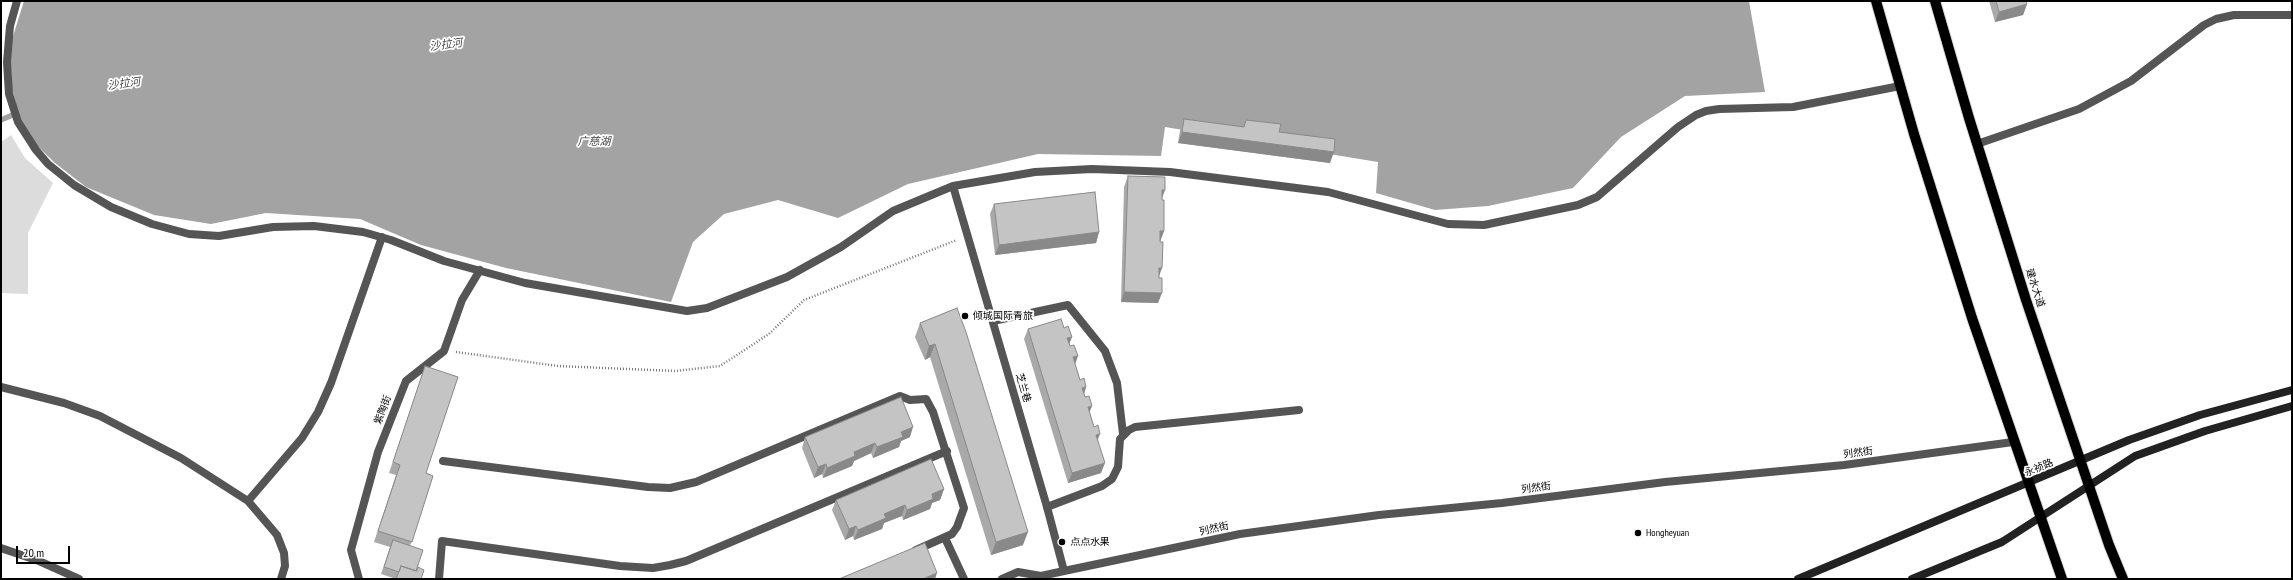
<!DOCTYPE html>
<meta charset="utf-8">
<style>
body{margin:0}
#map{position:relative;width:2293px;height:580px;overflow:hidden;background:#fff;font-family:"PT Sans Narrow",sans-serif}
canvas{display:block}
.frame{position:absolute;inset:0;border:2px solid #000;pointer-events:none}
.scale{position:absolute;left:16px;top:546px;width:54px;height:18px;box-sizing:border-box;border:2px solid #000;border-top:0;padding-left:5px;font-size:12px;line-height:14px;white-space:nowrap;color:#000;-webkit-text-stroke:3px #fff;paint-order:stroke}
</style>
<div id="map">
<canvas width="2293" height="580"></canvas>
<div class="frame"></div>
<div class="scale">20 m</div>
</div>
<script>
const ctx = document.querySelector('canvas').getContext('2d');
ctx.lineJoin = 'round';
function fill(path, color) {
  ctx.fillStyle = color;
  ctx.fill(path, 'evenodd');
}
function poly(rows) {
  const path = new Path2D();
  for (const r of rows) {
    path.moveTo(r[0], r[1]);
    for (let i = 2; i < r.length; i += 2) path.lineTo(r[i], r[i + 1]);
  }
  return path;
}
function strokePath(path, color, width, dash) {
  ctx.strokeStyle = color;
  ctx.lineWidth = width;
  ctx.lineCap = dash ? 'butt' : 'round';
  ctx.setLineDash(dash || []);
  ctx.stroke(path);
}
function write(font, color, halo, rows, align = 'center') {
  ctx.font = font + ' "PT Sans Narrow","Noto Sans SC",sans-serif';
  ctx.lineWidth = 3.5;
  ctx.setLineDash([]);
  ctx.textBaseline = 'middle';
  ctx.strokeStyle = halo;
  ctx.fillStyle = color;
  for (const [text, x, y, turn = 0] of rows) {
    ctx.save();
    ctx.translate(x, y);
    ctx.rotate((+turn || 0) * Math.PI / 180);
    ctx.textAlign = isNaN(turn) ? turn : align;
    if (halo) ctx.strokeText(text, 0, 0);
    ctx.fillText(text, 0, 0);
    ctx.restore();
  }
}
fill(poly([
 [11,135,25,158,53,183,28,233,28,294,1,293,1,142]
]), '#dcdcdc');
fill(poly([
 [24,1,1749,1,1765,92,1685,96,1621,137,1573,188,1488,206,1435,210,1376,193,1378,162,1165,127,1161,156,1038,154,908,184,838,218,778,200,724,214,693,242,671,302,506,268,421,245,360,219,266,213,211,224,154,215,86,187,55,163,22,131,12,89,10,46]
]), '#a3a3a3');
strokePath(poly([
 [1,120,17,113]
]), '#a3a3a3', 5.5);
const primary = poly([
 [1876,1,1914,134,1972,318,2062,579],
 [1935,1,1969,118,2026,300,2109,545,2123,579]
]);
strokePath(primary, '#dbdbdb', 12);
strokePath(poly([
 [456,352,558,366,675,371,720,366,769,334,804,300,957,240]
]), '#777', 2.5, [1, 2]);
strokePath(poly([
 [1977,144,2079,109,2131,81,2204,25,2216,19,2234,15,2292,15],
 [993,321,1068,305,1105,351,1117,383,1123,434],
 [1,387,64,403,100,416,181,458,248,501,277,535,284,553,285,566,281,579],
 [443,461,648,487,670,488,696,482,900,396,910,400,926,399,933,412,964,508,957,527,952,534,916,550],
 [248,501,302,438,318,412,331,383,382,237],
 [1047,507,1102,486,1112,479,1118,467,1120,439,1129,430,1135,427,1299,410],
 [945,538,964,579],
 [1,548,39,561,79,579],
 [439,579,442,541,620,566,653,568,670,565,686,561,947,451],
 [1002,579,1018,572,1041,576]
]), '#555', 8);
strokePath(poly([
 [17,1,10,26,7,62,9,94,18,122,36,150,48,164,74,185,111,207,152,224,189,234,219,236,273,227,314,226,363,232,391,240,444,261,525,283,687,311,707,308,787,277,841,247,893,211,953,186,1035,172,1092,169,1170,172,1328,192,1448,224,1484,225,1578,205,1597,197,1678,127,1696,115,1706,111,1719,109,1793,107,1900,86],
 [953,186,1047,507,1064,571,1041,576,1041,579],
 [1064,571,1240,534,1379,515,1502,503,1665,482,1844,465,2013,442],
 [359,579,351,550,378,452,406,381,444,351,462,300,480,270]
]), '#555', 8);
strokePath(poly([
 [1798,579,2129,440,2200,415,2292,390],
 [1912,579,2002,542,2135,456,2205,431,2292,406]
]), '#222', 8);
strokePath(primary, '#000', 10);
fill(poly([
 [1989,1,2026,1,2027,4,2023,15,1995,22],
 [1184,119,1243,127,1246,120,1279,132,1330,163,1178,143,1180,130],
 [1128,176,1162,200,1164,231,1160,242,1158,303,1121,302,1124,187],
 [994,204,1099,232,1096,243,995,255,990,214],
 [957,308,1023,545,991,555,930,357,925,360,915,337,920,323],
 [1028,329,1072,337,1069,344,1070,346,1078,356,1075,364,1080,380,1086,387,1084,394,1098,440,1101,473,1068,483,1024,339],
 [425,366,426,473,433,476,410,546,416,571,421,579,396,579,381,574,390,547,374,542,396,475,389,473],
 [805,437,910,437,901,441,899,447,873,458,871,453,854,461,852,466,823,478,822,474,814,478,802,448],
 [944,489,940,500,932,503,930,509,903,520,902,516,884,523,882,529,854,540,853,536,845,540,832,510,836,500]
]), '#a9a9a9');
fill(poly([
 [2027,4,2023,15,1995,22,1999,12],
 [1182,132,1334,152,1330,163,1178,143],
 [1162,190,1165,190,1161,201],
 [1160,231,1164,231,1160,241],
 [1099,232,1096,243,995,255,999,245],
 [1159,268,1162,268,1158,279],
 [1124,292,1162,293,1158,303,1121,302],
 [1072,337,1068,347,1067,338],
 [935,344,930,357,925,360,929,346],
 [1078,356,1074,366,1073,357],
 [1086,387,1083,397,1082,388],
 [1092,406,1088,416,1088,407],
 [913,427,910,437,901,441,899,447,873,458,877,447,901,432],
 [1100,434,1096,444,1096,435],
 [875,443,871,453,854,461,852,466,823,478,827,468,854,452],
 [1105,463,1101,473,1068,483,1072,473],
 [826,464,822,474,814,478,818,467],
 [944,489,940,500,932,503,930,509,903,520,907,510,932,494],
 [905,505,902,516,884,523,882,529,854,540,858,530,884,514],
 [856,526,853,536,845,540,849,529],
 [1028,532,1023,545,991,555,996,542],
 [937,573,935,579,924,579,925,578]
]), '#898989');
const building = poly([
 [1996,1,2026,1,2027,4,1999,12,1996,1],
 [1184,119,1244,127,1246,120,1281,124,1279,132,1335,139,1334,152,1182,132,1184,119],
 [1128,176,1165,177,1165,190,1162,190,1162,200,1164,200,1164,231,1160,231,1160,242,1163,242,1162,268,1159,268,1159,278,1162,278,1162,293,1124,292,1128,176],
 [1095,192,1099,232,999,245,994,204,1095,192],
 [957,308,966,332,1028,532,996,542,935,344,929,346,920,323,957,308],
 [1061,319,1064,328,1068,326,1072,337,1067,338,1070,346,1074,345,1078,356,1073,357,1080,380,1084,378,1086,387,1082,388,1085,397,1089,396,1092,406,1088,407,1094,427,1098,425,1100,434,1096,435,1105,463,1072,473,1028,329,1061,319],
 [425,366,458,377,426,473,433,476,412,542,378,531,400,465,393,462,425,366],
 [901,397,913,427,901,432,903,437,877,447,875,443,854,452,855,456,827,468,826,464,818,467,805,437,901,397],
 [931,459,944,489,932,494,933,499,907,510,905,505,884,514,886,518,858,530,856,526,849,529,836,500,931,459],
 [393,540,423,550,416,571,401,566,399,572,384,567,393,540],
 [925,543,937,573,925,578,925,579,839,579,925,543],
 [401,566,417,571,418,567,424,570,421,579,396,579,401,566]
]);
fill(building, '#c4c4c4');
strokePath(building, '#898989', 1);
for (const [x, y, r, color] of [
 [965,316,4,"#000"],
 [1638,533,4,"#000"],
 [1062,542,4,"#000"]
]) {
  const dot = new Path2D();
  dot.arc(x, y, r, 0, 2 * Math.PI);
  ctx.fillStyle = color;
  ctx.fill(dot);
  strokePath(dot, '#fff', 1.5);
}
write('10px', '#000', '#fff', [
 ["建水大道",2035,288,72],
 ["芝兰巷",1023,388,74],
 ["紫陶街",383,410,-69],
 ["列然街",1858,453,-7],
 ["永祯路",2039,468,-23],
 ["列然街",1536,488,-7],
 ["列然街",1214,529,-12]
]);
write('10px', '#000', '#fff', [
 ["倾城国际青旅",973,316],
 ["Hongheyuan",1646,533],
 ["点点水果",1070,542]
], 'left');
write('italic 11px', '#444', '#fff', [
 ["沙拉河",446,45,-7],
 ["沙拉河",124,84,-7],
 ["广慈湖",594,142]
]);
</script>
